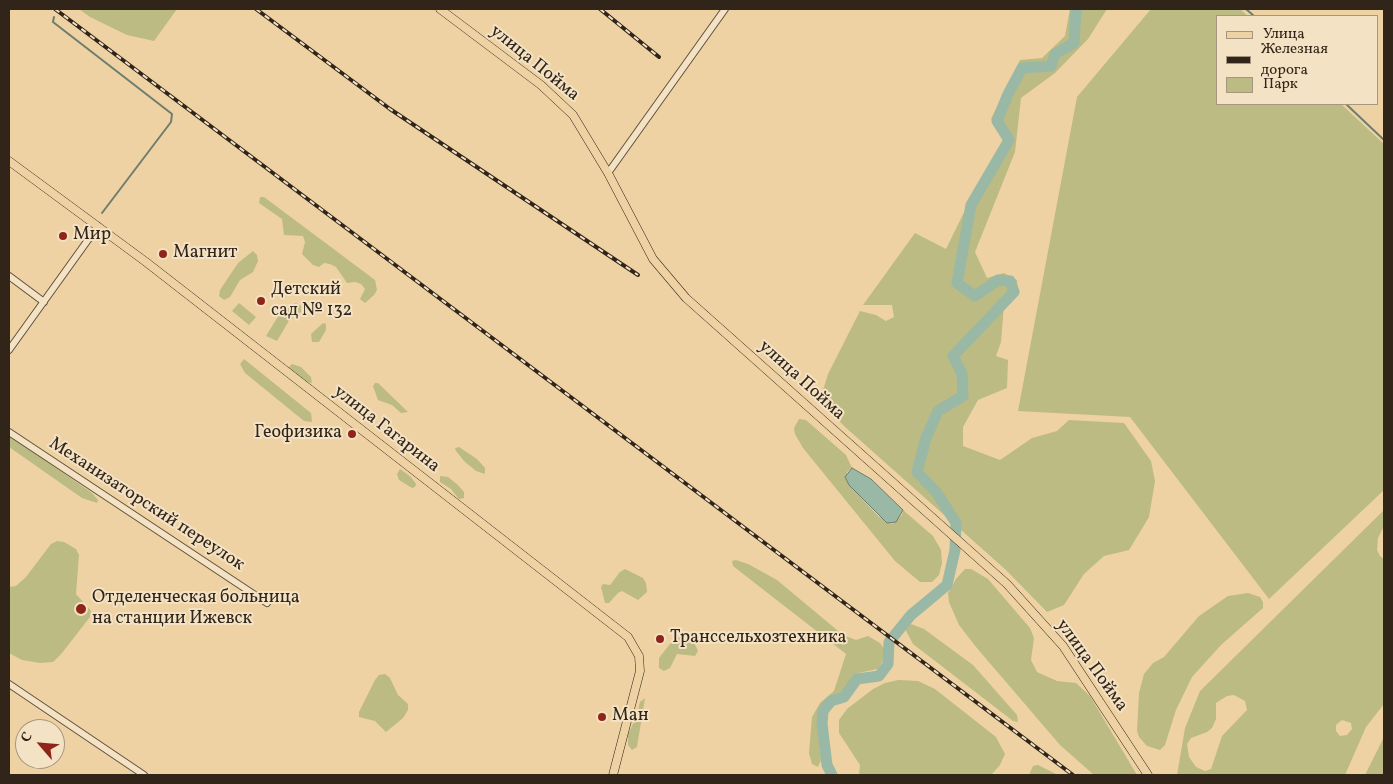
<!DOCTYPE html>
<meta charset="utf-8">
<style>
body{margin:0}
#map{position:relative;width:1393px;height:784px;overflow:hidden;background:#eed2a4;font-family:Vollkorn,serif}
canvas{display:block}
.frame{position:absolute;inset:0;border:10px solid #312519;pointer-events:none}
.legend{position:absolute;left:1216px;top:15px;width:162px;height:90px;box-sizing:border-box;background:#f4e2c4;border:1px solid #a69680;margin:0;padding:6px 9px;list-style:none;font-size:15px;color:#312519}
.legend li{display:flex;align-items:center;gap:10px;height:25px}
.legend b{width:25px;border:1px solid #a69680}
.north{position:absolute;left:15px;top:719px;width:50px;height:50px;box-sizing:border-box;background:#f4e2c4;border:1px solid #a69680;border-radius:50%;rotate:297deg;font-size:14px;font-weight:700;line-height:20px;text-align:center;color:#312519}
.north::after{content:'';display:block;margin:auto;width:18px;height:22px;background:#8f2418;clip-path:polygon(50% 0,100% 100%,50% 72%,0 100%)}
</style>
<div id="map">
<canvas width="1393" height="784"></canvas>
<div class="frame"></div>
<ul class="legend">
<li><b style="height:6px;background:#eed2a4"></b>Улица</li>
<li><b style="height:6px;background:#312519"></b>Железная дорога</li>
<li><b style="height:14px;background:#bcbb83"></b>Парк</li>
</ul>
<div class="north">С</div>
</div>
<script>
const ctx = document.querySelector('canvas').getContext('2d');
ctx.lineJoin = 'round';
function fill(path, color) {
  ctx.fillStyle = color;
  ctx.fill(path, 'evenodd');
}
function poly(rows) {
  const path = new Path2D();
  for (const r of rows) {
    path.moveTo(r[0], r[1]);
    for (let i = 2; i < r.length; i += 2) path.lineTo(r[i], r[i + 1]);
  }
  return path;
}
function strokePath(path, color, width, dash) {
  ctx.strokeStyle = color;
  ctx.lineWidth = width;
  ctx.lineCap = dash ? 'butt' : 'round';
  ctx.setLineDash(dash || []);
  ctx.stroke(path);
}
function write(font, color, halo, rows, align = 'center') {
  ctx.font = font + ' Vollkorn,serif';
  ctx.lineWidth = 4;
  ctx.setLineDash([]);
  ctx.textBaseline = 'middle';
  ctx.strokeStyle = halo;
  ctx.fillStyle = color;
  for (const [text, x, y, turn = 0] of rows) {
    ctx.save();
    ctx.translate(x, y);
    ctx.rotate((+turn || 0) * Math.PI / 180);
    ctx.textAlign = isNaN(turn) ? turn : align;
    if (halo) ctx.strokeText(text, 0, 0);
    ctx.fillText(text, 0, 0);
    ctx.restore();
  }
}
fill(poly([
 [79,9,177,9,154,41,127,35,90,17],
 [1070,9,1107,9,1088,39,1055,73,1021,98,1015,152,975,252,987,278,1004,273,1017,280,1018,295,1004,305,1001,342,996,356,1008,360,1007,388,978,400,963,427,963,446,1000,460,1032,438,1057,431,1069,420,1124,423,1151,461,1155,481,1149,517,1129,550,1104,556,1084,574,1064,605,1047,612,1006,570,844,426,820,400,828,374,860,311,876,315,886,321,894,317,892,305,863,305,915,233,946,249,972,196,1002,148,1003,137,991,119,1020,60,1042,58,1065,36],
 [1151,9,1240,9,1248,16,1217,16,1217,104,1341,104,1384,144,1384,490,1269,599,1130,417,1018,411,1077,97],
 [260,197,264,197,375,280,377,290,374,295,365,303,360,299,365,289,361,284,355,282,347,283,336,267,330,264,324,263,319,267,313,265,302,254,305,242,303,236,284,235,282,219,259,203],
 [253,251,257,255,258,261,253,272,240,280,230,297,224,300,219,296,220,290,238,263],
 [239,303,256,317,249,325,232,311],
 [296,303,301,306,301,312,290,319,277,341,266,336,277,318,285,309],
 [323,323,326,324,326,330,319,342,312,342,311,334],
 [244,359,311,413,312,422,304,421,245,373,240,364],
 [292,364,301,367,311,377,312,383,302,381,288,368],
 [375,383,378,383,408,412,401,413,392,405,378,400,373,386],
 [799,419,806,420,846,455,852,468,847,472,849,485,878,516,892,524,902,515,903,510,933,536,941,550,942,563,939,575,932,582,920,582,895,561,803,448,795,434,794,428],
 [9,435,92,493,98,500,97,503,82,498,9,447],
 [459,447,477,459,485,468,485,474,476,471,464,461,456,451,455,448],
 [400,469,411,477,416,484,415,487,412,488,399,480,397,474],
 [440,476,448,477,458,485,464,492,464,498,459,499,451,489,440,482],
 [1384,510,1384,526,1378,538,1377,550,1380,556,1384,559,1384,704,1366,727,1345,775,1177,775,1185,728,1200,691],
 [1234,695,1245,701,1247,710,1222,736,1211,769,1205,771,1196,767,1189,757,1187,744,1191,738,1207,732,1212,728,1216,719,1216,703,1227,696],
 [1342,720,1351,723,1352,729,1347,735,1340,736,1336,731,1336,725],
 [57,541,64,542,76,549,79,555,76,594,91,611,90,617,62,653,53,662,40,663,22,660,9,653,9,587,16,586,26,577,51,544],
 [736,560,748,564,777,580,843,635,856,640,868,636,880,643,884,649,883,660,878,669,858,673,842,693,829,700,822,709,817,725,821,760,818,767,812,764,809,753,812,717,820,703,834,691,846,654,733,566,732,561],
 [625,569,643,578,646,583,647,592,638,600,622,591,618,593,609,603,605,603,601,587,603,584,610,585,620,572],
 [965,569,971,569,988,579,1030,628,1034,638,1031,660,1037,672,1057,681,1076,683,1090,696,1137,775,1094,775,1060,745,976,647,959,625,949,602,948,593,956,579],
 [1248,593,1260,597,1263,602,1263,608,1221,645,1192,677,1176,710,1165,745,1160,750,1147,746,1139,737,1137,731,1139,693,1144,674,1153,663,1164,657,1199,616,1228,596],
 [911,624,924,629,973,665,1017,715,1018,722,1013,721,913,644,905,629],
 [678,637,694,642,698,651,695,656,677,654,670,668,664,671,659,668,659,658,673,640],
 [385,674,390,678,398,695,408,704,408,710,403,718,386,732,375,721,359,717,359,712,375,680,379,675],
 [898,680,918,681,935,689,996,737,1005,754,1000,765,992,774,859,775,860,765,839,733,839,720,847,709,873,689,885,683],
 [645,698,637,747,632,750,628,745,628,734,636,718,640,702],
 [1384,737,1384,775,1365,775],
 [1038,765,1056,774,1057,775,1029,775,1033,766]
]), '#bcbb83');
const water = poly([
 [852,468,871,479,903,510,896,522,887,523,849,485,845,477,852,468]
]);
fill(water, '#99b8a5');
strokePath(water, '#6f7d6d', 1);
strokePath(poly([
 [1246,9,1254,16],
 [54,17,53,22,172,114,171,122,102,213],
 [1346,104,1384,140]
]), '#6f7d6d', 2);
strokePath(poly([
 [832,775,827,765,822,724,823,711,831,701,844,697,857,679,879,676,888,664,889,642,911,615,947,585,955,550,956,523,937,493,917,472,926,438,938,411,963,396,962,374,953,356,1014,292,1010,281,998,280,975,296,957,283,971,205,1009,140,997,121,1008,94,1022,68,1051,66,1055,54,1074,43,1076,9]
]), '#99b8a5', 11);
const minor = poly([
 [608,173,725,9],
 [9,276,44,302],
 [9,350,98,226],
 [9,432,267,603],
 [9,684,144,775]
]);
const major = poly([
 [440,9,541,85,573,115,608,173,653,259,686,298,1007,584,1063,646,1148,775],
 [9,161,146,262,628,637,639,656,640,671,613,775]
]);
strokePath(minor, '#60503c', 8);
strokePath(major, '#312519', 9);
strokePath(minor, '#f4e2c4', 6);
strokePath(major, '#eed2a4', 8);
const rail = poly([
 [55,9,1073,775],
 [256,9,390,109,638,275],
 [600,9,659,57]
]);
strokePath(rail, '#312519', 4);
strokePath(rail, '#f4e2c4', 2, [5.5]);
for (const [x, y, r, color] of [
 [63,236,5,"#8f2418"],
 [163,254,5,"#8f2418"],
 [261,301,5,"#8f2418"],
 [352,434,5,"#8f2418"],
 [81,609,6,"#8f2418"],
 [660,639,5,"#8f2418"],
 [602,717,5,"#8f2418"]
]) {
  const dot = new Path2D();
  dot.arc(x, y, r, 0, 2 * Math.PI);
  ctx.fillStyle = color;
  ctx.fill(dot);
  strokePath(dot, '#f4e2c4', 2);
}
write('18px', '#312519', '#f4e2c4', [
 ["улица Пойма",534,64,39],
 ["улица Пойма",801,381,42],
 ["улица Гагарина",386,430,38],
 ["Механизаторский переулок",146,505,33],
 ["улица Пойма",1091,666,54]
]);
write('18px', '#312519', '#f4e2c4', [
 ["Мир",73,236],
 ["Магнит",173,254],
 ["Детский",271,291],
 ["сад № 132",271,312],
 ["Геофизика",342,434,"right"],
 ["Отделенческая больница",92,599],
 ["на станции Ижевск",92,620],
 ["Транссельхозтехника",670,639],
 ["Ман",612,717]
], 'left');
</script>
